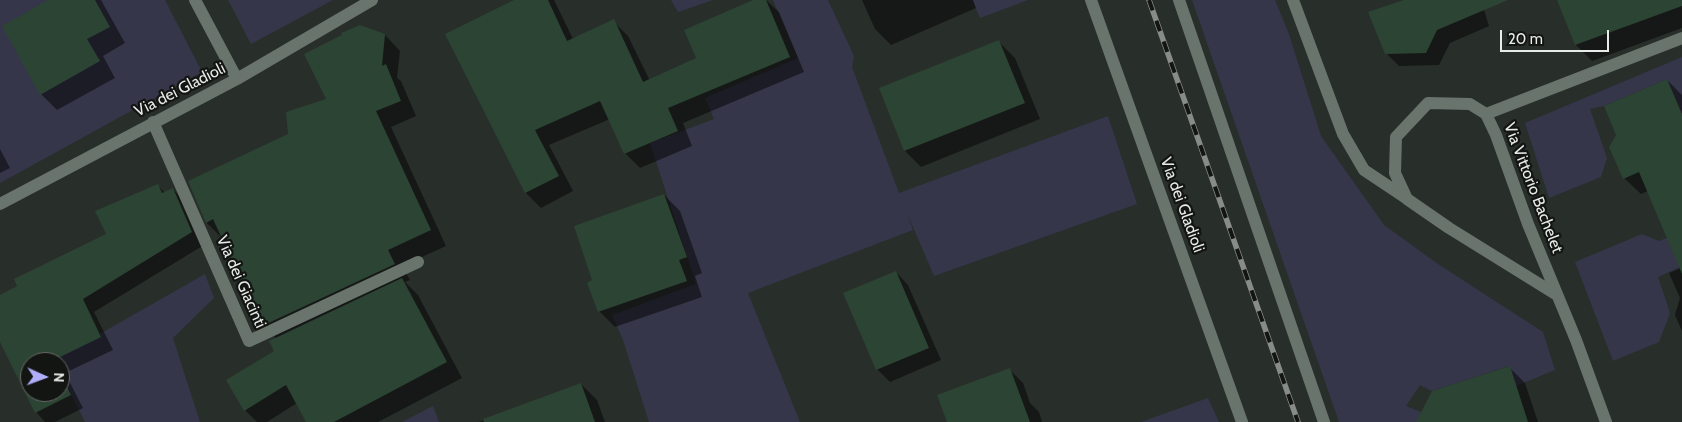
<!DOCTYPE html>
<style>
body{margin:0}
#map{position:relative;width:1682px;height:422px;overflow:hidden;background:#282e2a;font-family:Cabin,sans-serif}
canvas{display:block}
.north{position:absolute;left:20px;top:352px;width:50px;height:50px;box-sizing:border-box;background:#131513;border:1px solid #686b69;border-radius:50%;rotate:92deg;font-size:14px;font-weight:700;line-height:20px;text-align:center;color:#e8ece9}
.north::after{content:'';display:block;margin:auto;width:18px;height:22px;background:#b0aefa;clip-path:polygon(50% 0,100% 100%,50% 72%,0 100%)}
.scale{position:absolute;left:1500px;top:30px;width:109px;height:22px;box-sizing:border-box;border:2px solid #e8ece9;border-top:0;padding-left:6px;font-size:15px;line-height:18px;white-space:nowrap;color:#e8ece9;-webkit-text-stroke:4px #131513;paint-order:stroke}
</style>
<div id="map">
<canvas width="1682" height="422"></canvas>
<div class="north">N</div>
<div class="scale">20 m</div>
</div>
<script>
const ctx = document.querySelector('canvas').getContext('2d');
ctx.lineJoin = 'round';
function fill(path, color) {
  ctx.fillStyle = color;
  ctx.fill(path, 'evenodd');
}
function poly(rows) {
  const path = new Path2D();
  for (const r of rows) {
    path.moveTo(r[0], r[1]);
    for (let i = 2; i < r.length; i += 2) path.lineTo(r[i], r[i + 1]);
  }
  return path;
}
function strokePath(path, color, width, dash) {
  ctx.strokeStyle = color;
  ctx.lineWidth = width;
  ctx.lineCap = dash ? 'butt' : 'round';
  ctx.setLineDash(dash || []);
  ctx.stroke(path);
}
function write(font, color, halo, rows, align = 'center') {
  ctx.font = font + ' Cabin,sans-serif';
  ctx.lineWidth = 4.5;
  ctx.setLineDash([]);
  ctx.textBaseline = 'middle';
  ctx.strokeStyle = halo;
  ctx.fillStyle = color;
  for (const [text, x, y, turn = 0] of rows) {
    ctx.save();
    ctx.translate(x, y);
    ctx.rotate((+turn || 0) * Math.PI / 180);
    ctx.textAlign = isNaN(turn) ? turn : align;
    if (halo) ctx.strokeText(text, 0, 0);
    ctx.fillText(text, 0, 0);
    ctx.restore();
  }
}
fill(poly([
 [0,0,165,0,202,72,0,183],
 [228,0,333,0,251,44],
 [671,0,713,0,678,12],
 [773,0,828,0,854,56,852,67,899,193,1108,116,1137,204,934,276,907,213,913,230,748,293,800,422,649,422,623,340,612,315,696,284,650,143,714,119,705,98,798,58],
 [972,0,1028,0,980,18],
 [1192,0,1275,0,1289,34,1321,136,1384,225,1438,264,1543,332,1555,370,1516,386,1509,366,1432,391,1420,385,1406,406,1421,412,1424,422,1339,422],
 [1682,57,1682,114,1667,79,1604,106,1590,109,1607,158,1601,177,1549,198,1525,123],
 [1682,232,1682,266,1658,277,1670,313,1659,342,1613,361,1575,262,1642,234,1659,241],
 [205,274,214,298,173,338,200,422,85,422,60,372,60,362,55,362,54,360],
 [1208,398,1219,422,1141,422],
 [433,406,439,422,402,422]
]), '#36364a');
fill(poly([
 [51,0,101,0,125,43,103,56,115,78,57,110,41,94],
 [517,0,554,0,573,39,613,21,628,36,650,81,698,59,756,0,766,0,779,12,804,72,683,123,692,146,640,168,625,153,610,119,549,145,573,191,541,208,526,193,447,35],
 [862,0,973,0,976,8,891,45,875,29],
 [1408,0,1481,0,1489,26,1450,43,1439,65,1399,66,1386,53],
 [1558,0,1682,0,1682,28,1592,61,1576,45],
 [385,35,400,51,397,78,401,81,416,116,391,127,446,246,402,266,410,280,405,282,418,295,462,378,378,422,308,422,297,403,267,422,257,422,245,410,275,351,276,338,263,325,222,238,207,223,189,181,290,135,328,99],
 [999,42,1015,58,1040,119,921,167,905,151,881,89],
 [1667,80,1682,95,1682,331,1675,315,1680,298,1669,273,1681,268,1648,191,1641,194,1624,178],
 [0,149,10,168,0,173],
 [158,186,165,193,173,189,185,202,204,245,94,312,113,350,65,373,83,408,55,422,45,422,36,412,0,339,0,296,108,234],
 [30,362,60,362,60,392,30,392],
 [664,195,680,211,702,273,695,276,702,297,615,327,599,311,594,280],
 [896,272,908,285,941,360,890,382,877,369],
 [1509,367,1525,383,1538,422,1426,422],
 [1010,370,1023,383,1030,403,1039,412,1042,422,948,422],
 [581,384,597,400,605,422,479,422]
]), '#0007');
fill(poly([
 [48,0,95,0,110,27,87,39,100,61,40,95,2,26],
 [514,0,548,0,567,41,614,19,643,82,696,58,684,30,753,0,766,0,790,57,668,108,678,131,624,154,600,101,535,130,559,176,525,193,445,34],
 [1404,0,1508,0,1437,30,1426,53,1385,54,1368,12],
 [1557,0,1682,0,1682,6,1575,45],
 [360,25,385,34,382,66,386,64,401,101,376,111,431,230,388,250,395,264,262,326,213,219,206,223,188,181,288,134,286,112,326,99,304,54,342,35,341,33],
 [999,40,1025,103,904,151,879,88],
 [1667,79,1682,114,1682,274,1639,172,1623,179,1609,147,1616,135,1604,106],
 [158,184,162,193,173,188,192,232,83,299,101,337,54,360,54,362,30,362,30,392,60,392,60,373,71,395,35,413,0,342,0,295,17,286,14,279,106,234,95,211],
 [664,194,687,257,679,260,687,281,598,312,587,283,592,280,574,226],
 [896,271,929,348,876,370,843,293],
 [402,278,447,362,334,422,306,422,286,385,244,411,226,380,274,351,269,341],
 [1510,366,1528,422,1416,422,1432,391],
 [1010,368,1030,422,947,422,937,395],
 [581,383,595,422,484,422,483,419]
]), '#2c4434');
strokePath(poly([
 [195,0,237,79],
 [1091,0,1242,422],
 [1179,0,1324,422],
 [1293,0,1343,134,1364,170,1406,198],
 [1486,114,1682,38],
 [153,122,249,341,418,262],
 [0,204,237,79,372,0],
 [1557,295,1449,228,1407,199,1395,173,1396,137,1428,103,1470,104,1486,114,1496,135,1528,224,1576,340,1606,422]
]), '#69746c', 12);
const rail = poly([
 [1149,0,1298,422]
]);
strokePath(rail, '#878c88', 5.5);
strokePath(rail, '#131513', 4, [11]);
write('16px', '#e8ece9', '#131513', [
 ["Via dei Gladioli",180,90,-27],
 ["Via Vittorio Bachelet",1533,188,69],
 ["Via dei Gladioli",1182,205,70],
 ["Via dei Giacinti",241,282,66]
]);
</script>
